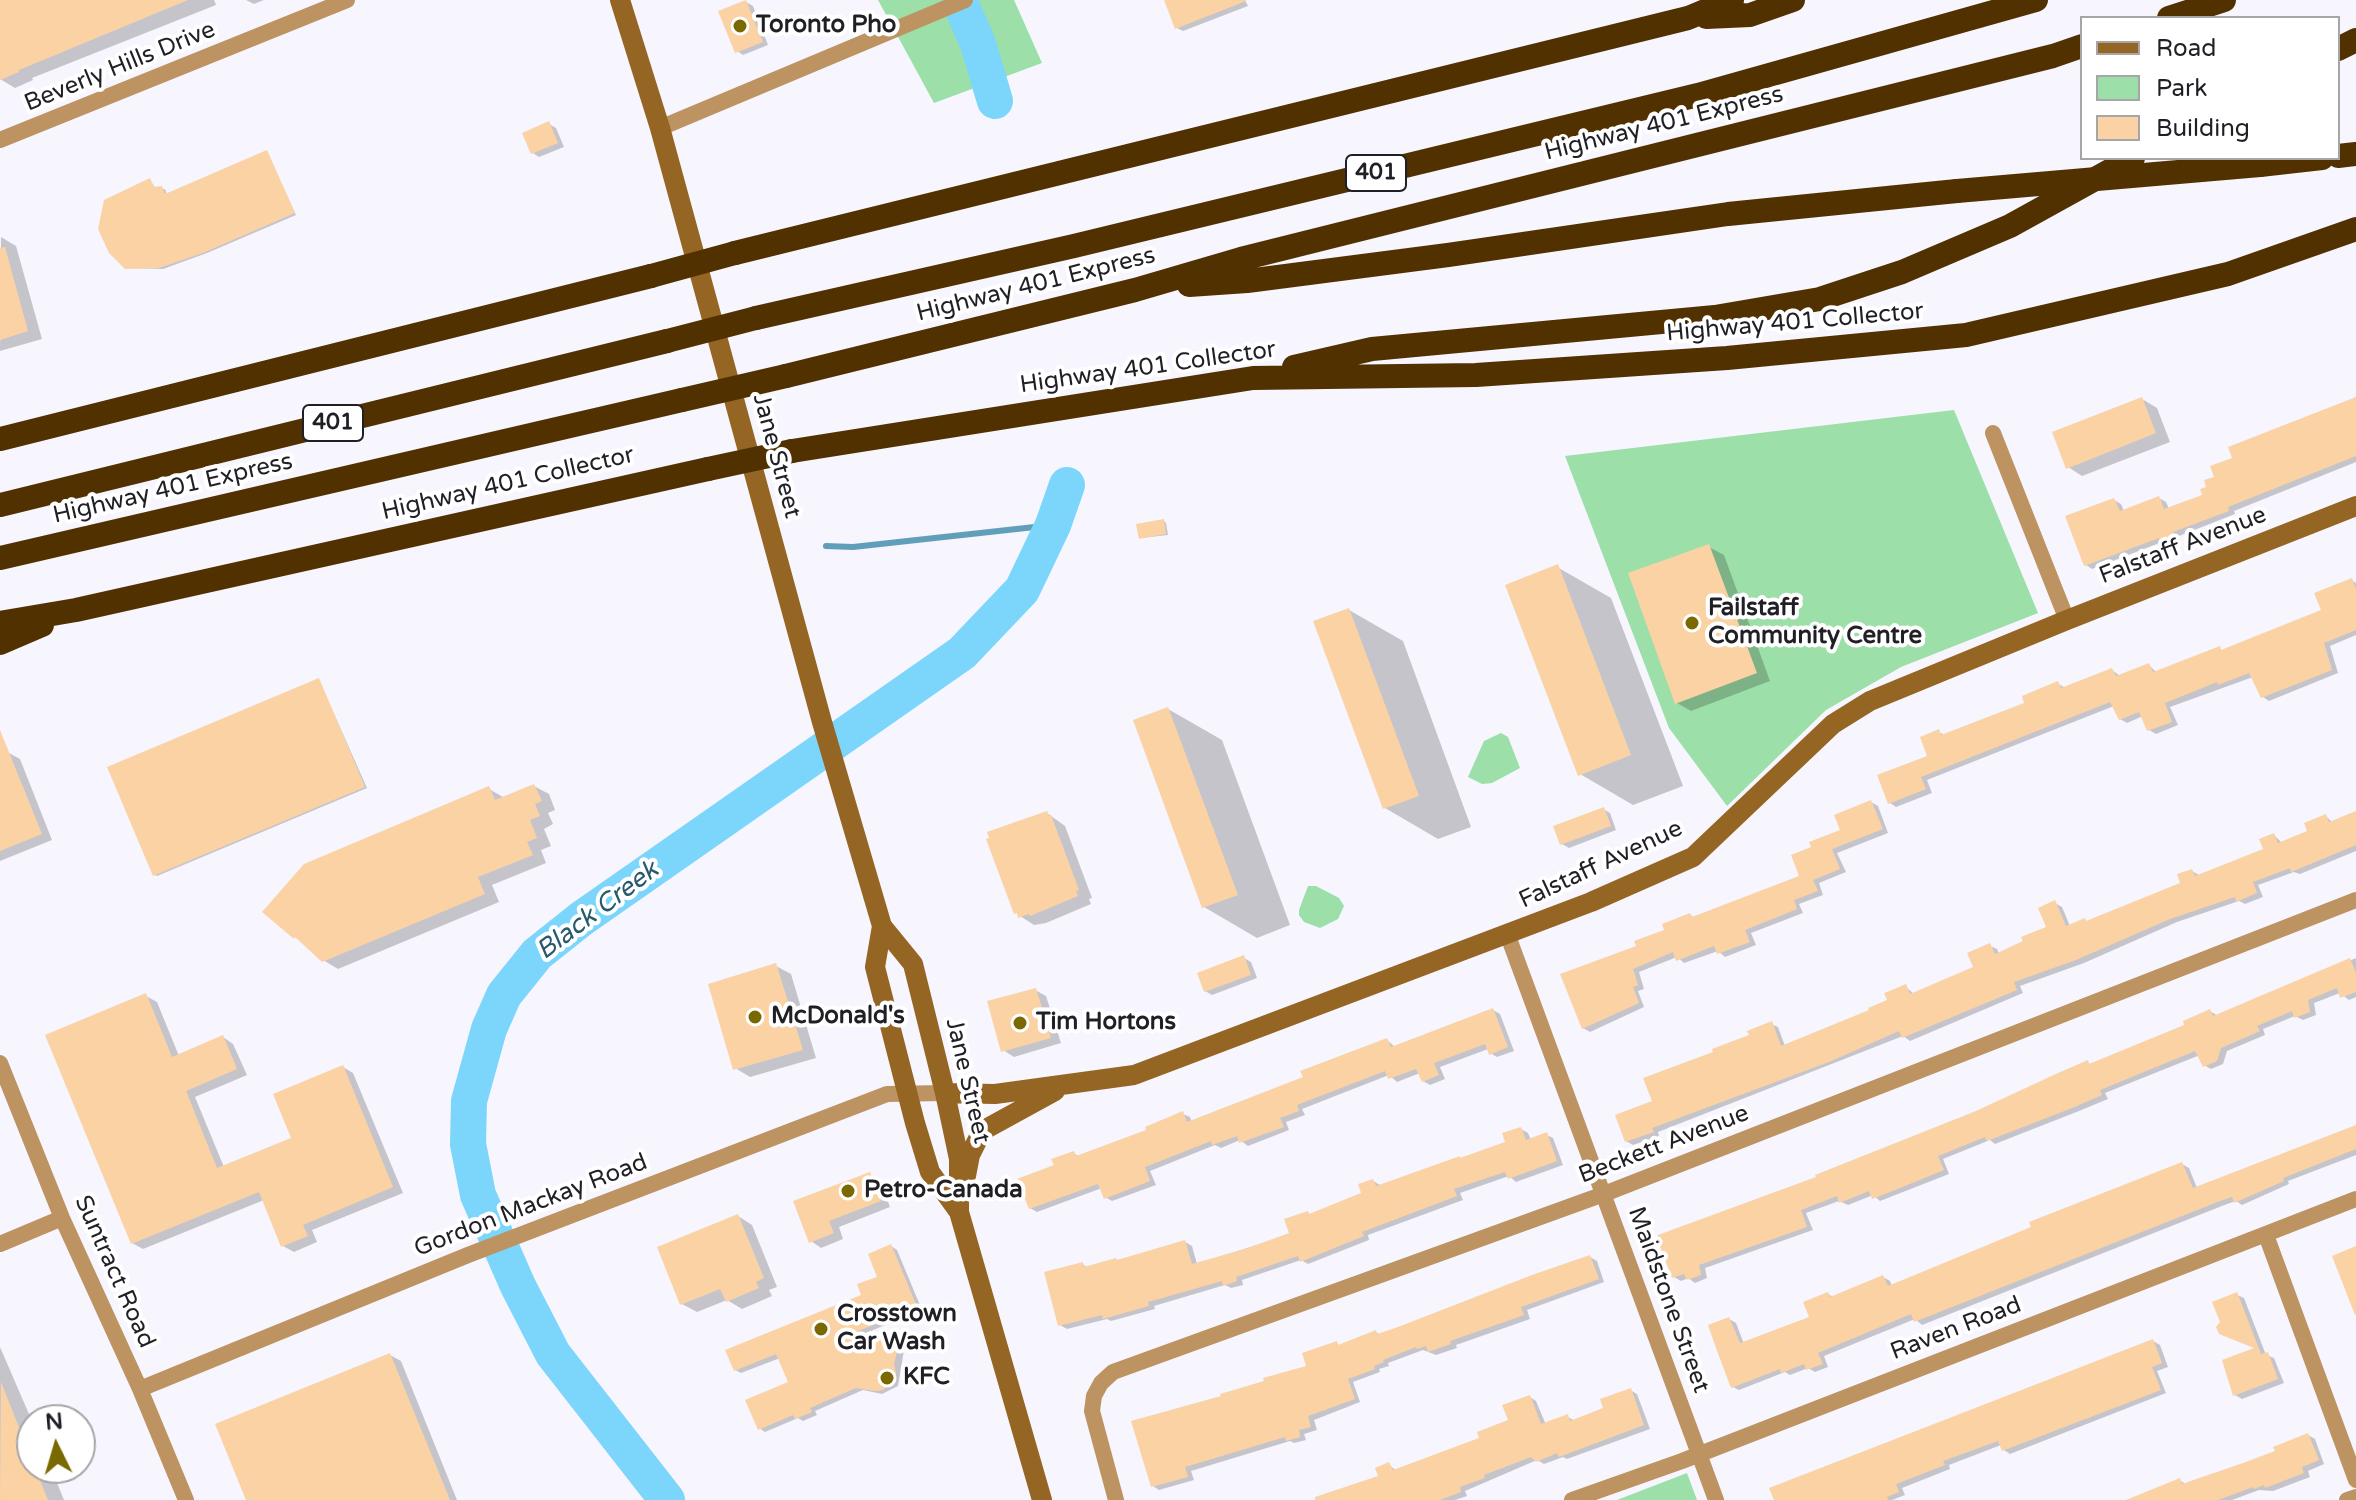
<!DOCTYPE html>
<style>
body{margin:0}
#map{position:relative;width:2356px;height:1500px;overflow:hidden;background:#f7f5fe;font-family:"Varela Round",sans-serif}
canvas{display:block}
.legend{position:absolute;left:2080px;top:16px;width:260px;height:144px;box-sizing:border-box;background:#fff;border:2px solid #a6a5a8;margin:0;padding:10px 14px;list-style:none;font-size:24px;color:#201f26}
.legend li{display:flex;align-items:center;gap:16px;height:40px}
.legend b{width:40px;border:2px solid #a6a5a8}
.north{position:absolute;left:16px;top:1404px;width:80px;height:80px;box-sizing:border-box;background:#fff;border:2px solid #a6a5a8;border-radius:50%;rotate:355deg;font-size:22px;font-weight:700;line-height:32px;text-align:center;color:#201f26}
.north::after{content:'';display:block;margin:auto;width:28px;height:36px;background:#7a6900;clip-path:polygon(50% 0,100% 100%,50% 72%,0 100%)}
</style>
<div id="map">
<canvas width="2356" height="1500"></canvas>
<ul class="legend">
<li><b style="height:10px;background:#956523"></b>Road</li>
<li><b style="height:22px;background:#9cdfa8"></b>Park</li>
<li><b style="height:22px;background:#fad2a4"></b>Building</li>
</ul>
<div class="north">N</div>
</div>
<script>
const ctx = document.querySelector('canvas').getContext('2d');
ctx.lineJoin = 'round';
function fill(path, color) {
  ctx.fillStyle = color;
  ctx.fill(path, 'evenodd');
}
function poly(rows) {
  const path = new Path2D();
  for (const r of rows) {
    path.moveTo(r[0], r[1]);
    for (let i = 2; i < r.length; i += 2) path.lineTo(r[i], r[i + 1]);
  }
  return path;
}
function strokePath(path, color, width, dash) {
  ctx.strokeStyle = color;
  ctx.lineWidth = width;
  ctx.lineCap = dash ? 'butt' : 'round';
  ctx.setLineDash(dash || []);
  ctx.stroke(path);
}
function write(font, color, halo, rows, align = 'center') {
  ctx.font = font + ' "Varela Round",sans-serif';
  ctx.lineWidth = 8;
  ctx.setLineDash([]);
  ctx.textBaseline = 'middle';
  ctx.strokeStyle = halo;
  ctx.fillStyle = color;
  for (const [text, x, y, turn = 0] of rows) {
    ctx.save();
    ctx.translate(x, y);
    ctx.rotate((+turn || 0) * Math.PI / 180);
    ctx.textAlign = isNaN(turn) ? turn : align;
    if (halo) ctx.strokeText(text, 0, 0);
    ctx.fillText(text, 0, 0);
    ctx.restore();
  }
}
fill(poly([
 [878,0,1014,0,1042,63,934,103],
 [1954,410,2038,613,1901,667,1826,710,1727,806,1669,728,1565,456],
 [1501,733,1508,737,1520,768,1492,783,1482,784,1468,777,1484,741],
 [1308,886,1316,886,1339,898,1344,906,1338,919,1320,928,1304,922,1299,915,1299,910],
 [1687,1473,1697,1500,1617,1500]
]), '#9cdfa8');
fill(poly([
 [0,0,214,0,216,5,32,78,33,80,15,88,0,79],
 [246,0,264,0,254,4],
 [1166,0,1245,0,1248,6,1183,31,1177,28],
 [746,2,753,6,768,45,743,55,737,51],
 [549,124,556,128,564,147,539,157,533,153],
 [267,152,296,215,207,253,163,269,126,268,150,180,156,189,165,189,167,195],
 [1,237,16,246,42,339,0,351],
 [2356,397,2356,462,2234,511,2235,514,2179,536,2181,542,2170,547,2162,542,2092,569,2086,565,2114,500,2121,504,2124,511,2159,498,2166,502,2169,509,2205,496,2216,478,2235,459],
 [2142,399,2157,408,2170,442,2082,476,2068,467],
 [1164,521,1166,523,1168,535,1141,538],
 [1709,547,1724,555,1770,681,1691,711,1677,703],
 [1557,567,1611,598,1683,786,1633,805,1580,774],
 [2351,580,2356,583,2356,635,2330,646,2338,673,2269,701,2263,697,2253,677,2170,707,2178,725,2156,734,2149,730,2143,716,2127,723,2120,719,2114,706,1927,780,1932,793,1896,807,1890,803,1930,757,1939,732,1946,736,2027,704,2058,684,2066,688,2112,670,2120,676,2149,665,2157,673,2220,649,2224,651,2323,611],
 [1349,610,1403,641,1471,827,1438,839,1385,808],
 [319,680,367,788,157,876,155,875],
 [1168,709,1222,740,1290,925,1257,938,1204,907],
 [9,753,20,759,52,840,0,861,0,757],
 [534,786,549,794,555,810,548,813,553,824,544,829,551,846,541,850,546,863,492,885,499,902,338,969,323,960,265,912,489,789,503,797],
 [1871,802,1878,806,1888,833,1837,853,1846,872,1819,883,1823,895,1799,904,1803,913,1751,933,1756,945,1725,957,1718,951,1684,963,1677,957,1639,972,1644,989,1638,991,1644,1007,1590,1032,1583,1028,1638,947,1690,915,1695,918,1802,877],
 [1603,809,1610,813,1616,830,1569,848,1562,844],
 [1047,813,1065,826,1092,898,1089,899,1091,904,1046,923,1034,925,1020,916],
 [2356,813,2356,851,2300,874,2294,872,2258,885,2263,897,2245,904,2239,901,2177,922,2084,963,2020,986,2023,993,1910,1041,1903,1036,1658,1132,1659,1136,1633,1145,1626,1141,1655,1102,1715,1053,1771,1024,1778,1027,1785,1046,1871,1011,1906,987,1914,994,1976,968,1990,946,1997,949,1999,954,2048,928,2055,903,2062,907,2070,926,2085,920,2088,922,2183,884,2192,871,2199,875,2266,850,2274,835,2282,843,2310,832,2326,816,2333,823],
 [1244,958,1251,962,1257,978,1212,995,1205,991],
 [2356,958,2356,997,2349,1000,2340,993,2314,1003,2316,1015,2303,1020,2295,1016,2263,1029,2265,1035,2227,1051,2223,1064,2211,1069,2204,1065,2200,1055,2105,1093,2108,1099,2079,1111,1995,1144,1990,1140,1943,1159,1949,1174,1880,1201,1873,1195,1848,1205,1839,1201,1806,1213,1813,1230,1705,1268,1707,1278,1695,1283,1688,1278,1681,1281,1674,1277,1819,1178,1976,1113,2088,1063,2092,1065,2187,1026,2210,1011,2218,1016],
 [776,966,791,974,816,1058,750,1077,735,1068],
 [1035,990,1046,996,1061,1043,1014,1057,1003,1050],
 [146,996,157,1002,179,1056,223,1037,233,1044,247,1075,195,1097,224,1167,294,1139,343,1067,353,1073,403,1193,312,1230,317,1242,294,1252,283,1246,264,1200,143,1249,132,1243],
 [1493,1010,1500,1014,1514,1051,1497,1057,1490,1053,1488,1049,1440,1067,1445,1079,1430,1085,1423,1081,1420,1073,1397,1082,1389,1075,1302,1109,1305,1115,1286,1122,1289,1130,1248,1146,1240,1140,1221,1148,1215,1145,1150,1171,1156,1185,1112,1201,1105,1197,1102,1188,1037,1212,1030,1208,1056,1167,1073,1153,1080,1157,1148,1131,1183,1114,1190,1117,1192,1122,1305,1078,1387,1040,1395,1047],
 [2356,1128,2356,1155,2288,1181,2289,1184,2242,1205,2236,1201,2227,1204,1922,1325,1915,1319,1824,1356,1828,1367,1815,1372,1808,1368,1790,1375,1785,1372,1739,1390,1733,1387,1729,1319,1736,1323,1744,1344,1811,1318,1828,1294,1835,1298,1883,1277,1890,1281,1892,1286,2182,1164,2189,1168,2197,1188],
 [1521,1129,1528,1133,1531,1140,1547,1135,1553,1138,1563,1165,1516,1182,1509,1176,1460,1193,1463,1200,1368,1235,1369,1240,1308,1264,1301,1260,1242,1280,1243,1285,1231,1288,1225,1285,1154,1306,1155,1309,1111,1321,1107,1319,1067,1329,1060,1325,1082,1264,1088,1268,1185,1242,1192,1246,1197,1264,1291,1234,1307,1213,1311,1215,1364,1194,1373,1181,1380,1185,1463,1160,1508,1143],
 [869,1174,880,1180,890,1207,839,1227,843,1239,821,1248,811,1241],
 [738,1216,752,1225,777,1287,769,1290,772,1296,742,1309,727,1300,697,1312,682,1304],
 [891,1246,897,1250,922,1310,856,1337,904,1350,898,1386,882,1394,863,1390,815,1411,817,1415,803,1421,798,1418,765,1432,759,1428,790,1383,780,1358,741,1373,735,1370,864,1296,879,1278],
 [1590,1257,1597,1261,1604,1282,1527,1310,1530,1319,1456,1345,1457,1348,1436,1355,1423,1350,1388,1363,1389,1366,1379,1369,1380,1372,1353,1382,1360,1402,1314,1420,1317,1430,1304,1434,1306,1440,1294,1443,1290,1441,1191,1471,1194,1480,1159,1490,1153,1486,1223,1398,1309,1367,1336,1343,1340,1346,1376,1332,1380,1335],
 [2237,1295,2244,1298,2266,1355,2274,1358,2284,1383,2242,1399,2235,1395,2258,1348],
 [2153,1341,2160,1345,2168,1367,2157,1371,2166,1393,2010,1454,2004,1450,2001,1445,1949,1465,1950,1469,1902,1488,1905,1495,1892,1500,1776,1500],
 [0,1347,32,1421,32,1468,51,1468,64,1500,0,1500],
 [390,1355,401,1361,457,1500,248,1500],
 [1630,1390,1637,1394,1650,1429,1567,1459,1563,1457,1544,1464,1537,1460,1465,1491,1467,1496,1455,1500,1315,1500,1381,1477,1389,1465,1397,1471,1482,1439,1510,1422,1530,1397,1536,1401,1546,1425,1568,1417,1575,1421,1606,1409],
 [2308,1435,2315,1439,2324,1464,2308,1471,2310,1477,2273,1491,2259,1490,2232,1500,2140,1500,2179,1480,2186,1484,2277,1452]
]), '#0003');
strokePath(poly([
 [826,546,853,547,1053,525]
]), '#609eba', 6);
strokePath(poly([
 [959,0,978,44,995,101],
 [667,1500,553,1354,518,1286,478,1195,468,1144,469,1101,489,1029,504,995,537,954,581,919,962,653,1022,590,1053,525,1067,485]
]), '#7cd5fa', 36);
fill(poly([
 [0,0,188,0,19,70,19,72,0,80],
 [746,0,763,42,735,53,718,11],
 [1164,0,1246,0,1246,1,1175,29],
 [549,121,558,143,531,154,522,133],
 [267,150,295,213,203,253,159,268,125,269,109,253,98,229,104,200,150,178,154,187,162,186,165,194],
 [5,247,28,331,0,340,0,248],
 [2142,397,2156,433,2066,469,2052,432],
 [2356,397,2356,456,2228,507,2229,511,2173,532,2176,538,2161,544,2159,538,2084,566,2065,516,2114,498,2120,511,2159,496,2164,509,2202,495,2200,489,2206,487,2204,480,2214,477,2210,466,2232,458,2228,447],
 [1164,519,1166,534,1139,539,1136,524],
 [1709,544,1757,673,1675,704,1628,573],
 [1558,564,1631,755,1578,776,1505,585],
 [2352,578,2356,589,2356,630,2324,643,2332,670,2261,698,2249,673,2218,685,2217,682,2165,703,2172,722,2147,731,2139,712,2119,720,2110,702,1921,777,1926,789,1888,804,1877,775,1927,756,1920,737,1939,729,1941,735,2024,703,2022,696,2058,681,2061,688,2112,668,2116,676,2149,663,2153,672,2220,646,2221,650,2321,610,2314,593],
 [1349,608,1419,796,1383,809,1313,621],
 [319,678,365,787,153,876,107,767],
 [1168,707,1238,895,1202,908,1133,720],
 [0,730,42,834,0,851],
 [534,784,542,801,535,804,540,816,530,820,537,838,527,842,533,855,478,877,485,894,322,962,295,937,294,939,262,912,304,864,489,786,495,800],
 [1871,800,1883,829,1832,849,1840,869,1813,880,1818,891,1794,900,1797,909,1745,930,1750,942,1717,954,1714,946,1676,961,1673,952,1633,969,1638,985,1633,987,1639,1003,1582,1029,1560,974,1636,946,1634,941,1664,930,1662,924,1690,913,1692,917,1799,876,1791,855,1811,847,1809,842,1840,830,1834,815],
 [1604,807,1611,826,1560,845,1553,826],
 [1047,811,1049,816,1051,815,1079,890,1076,891,1078,896,1030,916,1029,914,1018,918,1017,913,1014,914,986,839,989,838,987,832],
 [2356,811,2356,845,2291,872,2290,868,2253,882,2257,893,2236,902,2235,897,2170,919,2076,960,2014,982,2017,990,1902,1038,1899,1031,1829,1062,1652,1128,1654,1132,1625,1142,1615,1115,1652,1101,1643,1078,1713,1052,1712,1049,1749,1035,1747,1031,1772,1021,1781,1046,1869,1010,1868,1008,1887,1000,1884,993,1887,992,1906,984,1910,994,1973,967,1967,953,1990,943,1995,954,2023,941,2021,937,2046,927,2038,908,2055,900,2066,926,2085,918,2086,921,2180,883,2177,874,2192,869,2195,876,2263,849,2259,839,2274,833,2278,843,2307,831,2304,823,2326,814,2329,822],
 [1244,955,1251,975,1204,992,1197,973],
 [2350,958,2356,973,2356,992,2340,998,2337,988,2308,1000,2310,1012,2294,1018,2292,1011,2257,1026,2260,1031,2221,1048,2217,1061,2203,1067,2195,1051,2100,1090,2102,1095,2072,1108,1987,1141,1985,1137,1938,1156,1944,1170,1900,1188,1872,1199,1869,1191,1839,1203,1837,1196,1801,1210,1807,1227,1699,1265,1701,1275,1687,1280,1684,1274,1672,1278,1657,1238,1658,1235,1816,1177,1815,1175,1976,1111,2058,1073,2088,1060,2089,1064,2184,1025,2183,1021,2210,1009,2213,1016],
 [776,963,803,1050,733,1070,708,984],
 [1036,988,1051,1038,1001,1052,987,1001],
 [146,993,172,1057,223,1035,237,1069,186,1091,217,1168,291,1138,273,1094,343,1065,393,1187,303,1225,308,1236,281,1247,259,1192,131,1244,45,1035],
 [1493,1008,1508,1047,1489,1055,1485,1044,1434,1063,1439,1075,1422,1082,1416,1069,1388,1079,1385,1071,1297,1105,1299,1111,1280,1118,1284,1127,1239,1143,1237,1136,1212,1145,1211,1141,1145,1167,1150,1181,1104,1199,1098,1184,1029,1209,1017,1179,1054,1165,1051,1159,1074,1151,1076,1156,1146,1130,1145,1127,1183,1111,1187,1122,1303,1077,1300,1071,1387,1038,1391,1047],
 [2356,1125,2356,1149,2283,1178,2284,1181,2234,1203,2232,1197,2220,1201,1914,1322,1911,1314,1818,1353,1823,1364,1806,1370,1804,1364,1781,1373,1780,1369,1731,1388,1717,1351,1708,1325,1729,1317,1740,1343,1809,1317,1803,1302,1828,1292,1830,1297,1883,1275,1888,1286,2031,1227,2029,1222,2182,1162,2193,1188],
 [1521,1127,1526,1140,1547,1132,1557,1161,1508,1179,1505,1172,1454,1189,1457,1196,1362,1232,1364,1236,1300,1262,1298,1256,1236,1277,1237,1281,1223,1286,1222,1281,1148,1302,1149,1306,1103,1319,1102,1315,1058,1326,1044,1272,1083,1262,1084,1267,1116,1258,1117,1260,1185,1240,1192,1264,1248,1248,1289,1233,1284,1219,1308,1211,1309,1214,1361,1193,1358,1184,1373,1179,1376,1186,1460,1156,1460,1158,1505,1142,1502,1133],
 [870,1172,881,1201,829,1221,834,1233,809,1243,793,1201],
 [738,1214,764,1278,756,1282,759,1288,726,1302,720,1289,680,1305,657,1247],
 [891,1244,917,1307,851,1334,899,1344,894,1364,896,1373,892,1382,883,1390,875,1391,856,1388,810,1408,812,1412,795,1419,793,1415,758,1430,745,1400,788,1382,776,1354,734,1371,725,1350,861,1295,857,1284,877,1277,868,1254],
 [2356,1246,2356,1314,2355,1315,2332,1256],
 [1590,1255,1599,1279,1521,1307,1524,1315,1450,1341,1451,1344,1428,1352,1426,1346,1417,1349,1416,1347,1383,1360,1384,1362,1374,1366,1375,1369,1348,1379,1355,1399,1308,1416,1311,1427,1299,1430,1300,1437,1286,1441,1285,1437,1185,1467,1188,1477,1151,1487,1131,1421,1221,1396,1220,1394,1264,1381,1263,1378,1306,1366,1302,1353,1337,1341,1338,1345,1376,1330,1377,1334,1398,1327,1532,1275],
 [2237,1292,2261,1354,2268,1352,2278,1379,2233,1396,2222,1360,2254,1348,2219,1334,2216,1327,2220,1322,2212,1302],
 [2153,1339,2162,1363,2152,1367,2161,1390,2002,1451,1998,1441,1943,1461,1945,1465,1896,1484,1899,1492,1887,1497,1888,1500,1774,1500,1769,1488],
 [390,1353,450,1500,246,1500,215,1424],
 [1,1382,32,1460,32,1468,35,1468,48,1500,0,1500],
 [1631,1388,1644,1425,1559,1457,1557,1453,1536,1462,1531,1457,1484,1475,1485,1478,1460,1487,1461,1492,1440,1500,1315,1500,1315,1497,1378,1476,1375,1468,1389,1462,1393,1470,1479,1438,1477,1432,1508,1420,1502,1405,1530,1395,1541,1424,1568,1414,1570,1421,1603,1408,1600,1399],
 [2308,1433,2319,1460,2302,1467,2304,1473,2265,1488,2264,1485,2254,1489,2253,1487,2218,1500,2126,1500,2180,1478,2182,1484,2243,1463,2275,1451,2273,1447]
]), '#fad2a4');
strokePath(poly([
 [660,128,965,0],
 [0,140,347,0],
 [1993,433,2067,620],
 [1508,936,1716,1500],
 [0,1063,62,1218,140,1389,186,1500],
 [2266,1235,2356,1480],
 [0,1244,62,1218],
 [140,1389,468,1255,887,1094,945,1093],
 [1116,1500,1092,1411,1094,1396,1101,1383,1113,1372,1604,1194,2356,900],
 [1572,1500,1682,1461,2356,1199],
 [2347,1500,2356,1497]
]), '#bc9361', 16);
strokePath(poly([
 [620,0,660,128,822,722,882,926,913,964,945,1093,959,1159,959,1212,1042,1500],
 [882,926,875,967,915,1123,930,1172,959,1212],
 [945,1093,995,1094,1134,1075,1591,902,1693,857,1833,724,1870,701,2067,620,2356,506],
 [966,1176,970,1155,982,1131,1055,1091]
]), '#956523', 20);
strokePath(poly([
 [1706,17,1750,15,1793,0],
 [2169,18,2224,0],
 [2338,49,2356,40],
 [2338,156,2356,154],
 [2260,165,2322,158],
 [735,253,1688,18,1732,0],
 [1189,285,1247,281,1448,255,1728,214,1957,191],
 [756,318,1074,246,1698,95,2036,0],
 [1294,367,1372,349,1715,317,1820,299,1902,272,2010,226,2133,158],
 [786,376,1135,290,1241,259,2053,56,2082,46],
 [0,439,651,276],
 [792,451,1253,378,1476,375,1727,358,1966,335,2228,274,2356,229],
 [0,505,667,341],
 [0,558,682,400],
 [0,623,76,610,708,469],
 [0,643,42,625]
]), '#513100', 24);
strokePath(poly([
 [1957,191,2260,165],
 [651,276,735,253],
 [667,341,756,318],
 [682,400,786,376],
 [708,469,792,451]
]), '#513100', 24);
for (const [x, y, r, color] of [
 [740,26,8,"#7a6900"],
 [1692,623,8,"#7a6900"],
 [755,1017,8,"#7a6900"],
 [1020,1023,8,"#7a6900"],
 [848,1191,8,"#7a6900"],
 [821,1329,8,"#7a6900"],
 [887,1378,8,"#7a6900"]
]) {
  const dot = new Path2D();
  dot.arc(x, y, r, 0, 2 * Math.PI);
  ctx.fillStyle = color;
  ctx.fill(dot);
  strokePath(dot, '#fff', 3);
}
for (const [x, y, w] of [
 [1376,173,60],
 [333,423,60]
]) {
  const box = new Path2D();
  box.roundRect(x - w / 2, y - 18, w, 36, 6);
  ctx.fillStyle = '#fff';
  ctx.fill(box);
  strokePath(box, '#201f26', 2);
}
write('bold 22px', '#201f26', null, [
 ["401",1376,173],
 ["401",333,423]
]);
write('bold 24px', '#201f26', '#fff', [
 ["Toronto Pho",756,26],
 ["Failstaff",1708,609],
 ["Community Centre",1708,637],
 ["McDonald's",771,1017],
 ["Tim Hortons",1036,1023],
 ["Petro-Canada",864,1191],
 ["Crosstown",837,1315],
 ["Car Wash",837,1343],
 ["KFC",903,1378]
], 'left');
write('24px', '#201f26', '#fff', [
 ["Beverly Hills Drive",120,67,-22],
 ["Highway 401 Express",1664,124,-14],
 ["Highway 401 Express",1036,285,-14],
 ["Highway 401 Collector",1795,323,-5],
 ["Highway 401 Collector",1148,368,-8],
 ["Jane Street",776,456,75],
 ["Highway 401 Collector",508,484,-13],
 ["Highway 401 Express",173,489,-13],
 ["Falstaff Avenue",2183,546,-21],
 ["Falstaff Avenue",1601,865,-25],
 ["Jane Street",967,1081,77],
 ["Beckett Avenue",1664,1145,-21],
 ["Gordon Mackay Road",531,1206,-21],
 ["Suntract Road",114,1272,66],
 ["Maidstone Street",1668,1300,70],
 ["Raven Road",1956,1329,-21]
]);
write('italic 26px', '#285a6e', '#fff', [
 ["Black Creek",598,911,-37]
]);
</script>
